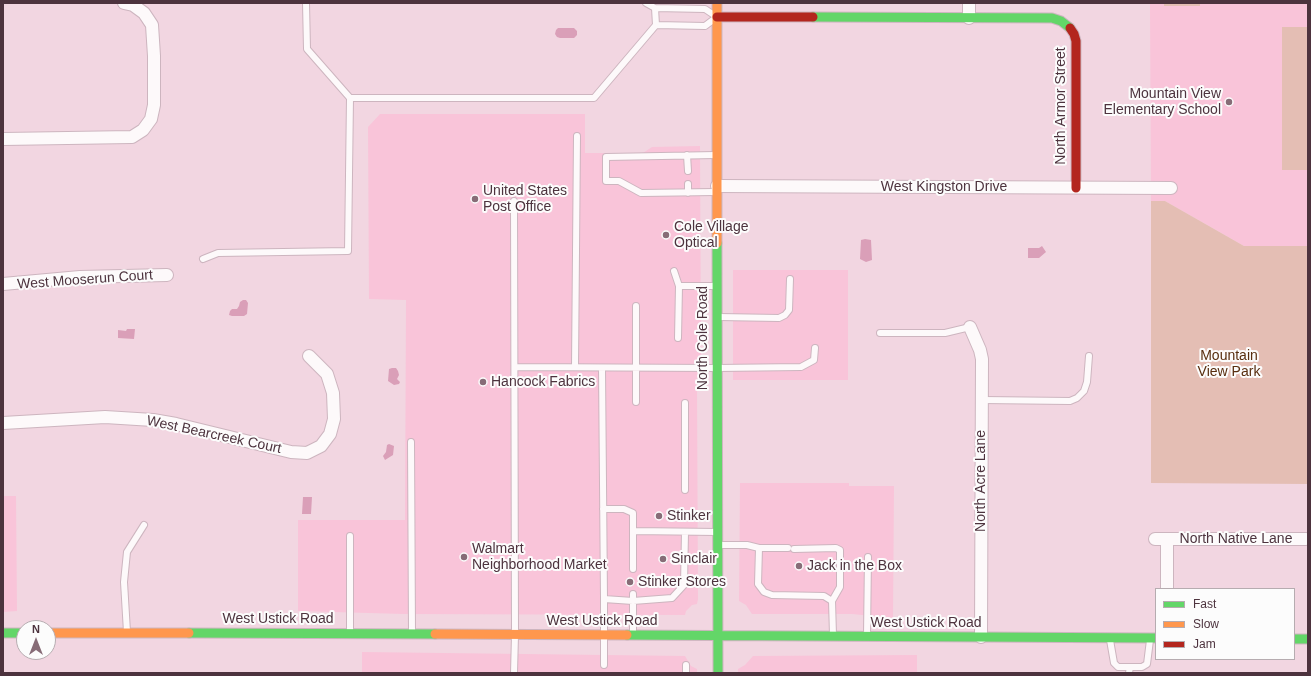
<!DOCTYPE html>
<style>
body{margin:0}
#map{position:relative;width:1311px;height:676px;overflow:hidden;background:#f2d6e1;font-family:Arial,sans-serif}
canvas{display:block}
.frame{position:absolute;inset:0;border:4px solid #4d333e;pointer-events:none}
.legend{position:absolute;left:1155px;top:588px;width:140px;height:72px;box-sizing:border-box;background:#fcfcfc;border:1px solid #b6acb0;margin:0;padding:5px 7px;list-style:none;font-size:12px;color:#4d333e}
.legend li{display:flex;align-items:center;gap:8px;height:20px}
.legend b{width:20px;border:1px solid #b6acb0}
.north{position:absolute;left:16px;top:620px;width:40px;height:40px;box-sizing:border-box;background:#fcfcfc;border:1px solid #b6acb0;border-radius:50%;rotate:0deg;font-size:11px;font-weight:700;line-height:16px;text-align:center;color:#4d333e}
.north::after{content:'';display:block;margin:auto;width:14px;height:18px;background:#876c77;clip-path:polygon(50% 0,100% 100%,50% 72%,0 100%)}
</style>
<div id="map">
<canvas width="1311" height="676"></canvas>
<div class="frame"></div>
<ul class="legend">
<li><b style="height:5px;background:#63d668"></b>Fast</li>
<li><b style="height:5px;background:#ff974d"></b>Slow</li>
<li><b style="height:5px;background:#b3261e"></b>Jam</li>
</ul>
<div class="north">N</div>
</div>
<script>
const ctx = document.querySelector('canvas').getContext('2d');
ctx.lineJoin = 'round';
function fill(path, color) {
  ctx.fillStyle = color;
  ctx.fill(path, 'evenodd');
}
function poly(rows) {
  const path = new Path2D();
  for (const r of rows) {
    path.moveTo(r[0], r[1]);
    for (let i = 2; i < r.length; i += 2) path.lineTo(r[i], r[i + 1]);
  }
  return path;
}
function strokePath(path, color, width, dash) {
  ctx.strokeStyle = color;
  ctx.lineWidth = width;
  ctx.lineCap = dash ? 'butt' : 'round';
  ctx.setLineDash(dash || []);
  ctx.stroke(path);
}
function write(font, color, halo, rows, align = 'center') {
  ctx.font = font + ' Arial,sans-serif';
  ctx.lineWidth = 4;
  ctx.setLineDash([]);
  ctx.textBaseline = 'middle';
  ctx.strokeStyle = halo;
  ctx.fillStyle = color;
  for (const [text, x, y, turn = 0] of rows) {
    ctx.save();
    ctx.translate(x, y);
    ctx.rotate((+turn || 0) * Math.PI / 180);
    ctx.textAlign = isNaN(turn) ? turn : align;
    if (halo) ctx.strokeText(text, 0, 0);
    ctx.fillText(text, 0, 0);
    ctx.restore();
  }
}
fill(poly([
 [1150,3,1308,3,1308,246,1244,246,1165,201,1151,201],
 [380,114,585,114,585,153,643,153,652,147,700,146,701,352,697,387,698,599,697,604,692,605,686,611,685,615,404,614,298,611,298,520,405,520,406,300,369,299,368,127],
 [733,270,848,270,848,380,733,380],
 [740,483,849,483,849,486,894,486,893,618,852,614,752,614,746,605,739,601],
 [3,496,16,496,17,611,3,612],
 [362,652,685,656,691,666,697,669,697,673,362,673],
 [917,655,917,673,738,673,738,669,745,665,753,656]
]), '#f9c4d9');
fill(poly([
 [1164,3,1200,3,1200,6,1164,6],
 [1282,27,1307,27,1308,170,1282,170],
 [1151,201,1165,201,1244,246,1308,246,1308,484,1151,483]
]), '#e4beb4');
fill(poly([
 [558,28,574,28,577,31,577,35,574,38,560,38,557,37,555,34,556,30],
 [865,239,871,240,872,260,866,262,860,259,861,240],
 [1042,246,1046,252,1039,258,1028,258,1028,248,1039,248],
 [243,300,246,300,248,303,247,314,244,316,232,316,229,315,230,311,232,309,237,309,239,306,240,302],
 [127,329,135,329,134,339,118,338,118,330,126,331],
 [392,368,396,368,398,371,399,375,397,379,400,382,399,384,394,385,388,381,389,369],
 [389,444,394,446,393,455,385,460,383,456,386,452,387,445],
 [303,497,312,497,311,514,302,514]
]), '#da9fb8');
const lane = poly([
 [306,3,307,49,350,98,594,98,656,25,655,8,646,3],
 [655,8,705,9,717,17,705,26,656,25],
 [687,155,688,171],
 [688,184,688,193],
 [715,192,641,193,619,181,606,181,606,157,716,155],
 [203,259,218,253,348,251,350,98],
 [674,271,679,286,678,338],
 [679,286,715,286],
 [719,317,779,318,785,315,789,310,790,279],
 [880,333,945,333,970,327],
 [515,367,717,368,801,367,814,360,815,348],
 [575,367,577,136],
 [602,368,604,599],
 [982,400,1070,401,1077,398,1084,391,1087,382,1089,356],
 [636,402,636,306],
 [685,403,685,490],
 [411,442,412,633],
 [603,509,624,509,633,513,633,569],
 [633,531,717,532],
 [350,536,350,632],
 [720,545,747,545,759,548,758,584,764,592,772,595,824,596,832,601,833,635],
 [759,548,788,548],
 [794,549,836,548,840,550,840,587,832,601],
 [633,594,633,635],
 [127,632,124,582,127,552,144,525],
 [867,635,868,557],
 [1110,640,1114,663,1118,667,1130,667],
 [604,665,604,599,633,601,672,598,684,585,685,532],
 [686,665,686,673],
 [514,673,515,635,514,201],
 [1129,673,1130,667,1142,667,1147,664,1150,640]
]);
const street = poly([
 [969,3,969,18],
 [3,139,132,137,143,130,151,119,154,105,154,56,152,25,144,13,133,5,124,3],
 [717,186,1171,188],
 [3,284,80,277,167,275],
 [970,327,980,350,982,359,981,637],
 [3,423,105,417,153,420,176,424,291,452,307,453,321,446,330,434,334,419,333,393,327,374,309,356],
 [1155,539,1306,539],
 [1167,539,1167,589]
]);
const fast = poly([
 [813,17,1052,18,1061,21,1070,28],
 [717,243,718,673],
 [3,633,24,633],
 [189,633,435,634],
 [627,635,1156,638],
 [1294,639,1308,639]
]);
const slow = poly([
 [717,3,717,243],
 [48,633,189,633],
 [435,634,627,635]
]);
const jam = poly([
 [717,17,813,17],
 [1070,28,1074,34,1076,41,1076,188]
]);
strokePath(lane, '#cdb5bf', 8);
strokePath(street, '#cdb5bf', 14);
strokePath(fast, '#cdb5bf', 11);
strokePath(slow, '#cdb5bf', 11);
strokePath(jam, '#cdb5bf', 11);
strokePath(lane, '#fdf9fa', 6);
strokePath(street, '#fdf9fa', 12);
strokePath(fast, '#63d668', 9);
strokePath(slow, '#ff974d', 9);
strokePath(jam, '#b3261e', 9);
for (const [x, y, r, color] of [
 [1229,102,4,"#876c77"],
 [475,199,4,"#876c77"],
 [666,235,4,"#876c77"],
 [483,382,4,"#876c77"],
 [659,516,4,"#876c77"],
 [464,557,4,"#876c77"],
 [663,559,4,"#876c77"],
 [799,566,4,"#876c77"],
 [630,582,4,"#876c77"]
]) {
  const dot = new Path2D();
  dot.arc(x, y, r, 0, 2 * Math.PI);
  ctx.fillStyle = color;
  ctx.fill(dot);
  strokePath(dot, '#fcfcfc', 1.5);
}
write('14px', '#4d333e', '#fcfcfc', [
 ["Mountain View",1221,94,"right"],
 ["Elementary School",1221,110,"right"],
 ["United States",483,191],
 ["Post Office",483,207],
 ["Cole Village",674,227],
 ["Optical",674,243],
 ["Hancock Fabrics",491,382],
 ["Stinker",667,516],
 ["Walmart",472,549],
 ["Neighborhood Market",472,565],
 ["Sinclair",671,559],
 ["Jack in the Box",807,566],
 ["Stinker Stores",638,582]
], 'left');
write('14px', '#4d333e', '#fcfcfc', [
 ["North Armor Street",1061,106,-90],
 ["West Kingston Drive",944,187],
 ["West Mooserun Court",85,280,-4],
 ["North Cole Road",703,338,-90],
 ["West Bearcreek Court",214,435,12],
 ["North Acre Lane",981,481,-90],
 ["North Native Lane",1236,539],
 ["West Ustick Road",278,619],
 ["West Ustick Road",602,621],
 ["West Ustick Road",926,623]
]);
write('14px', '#582e0f', '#fcfcfc', [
 ["Mountain",1229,356],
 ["View Park",1229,372]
]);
</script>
